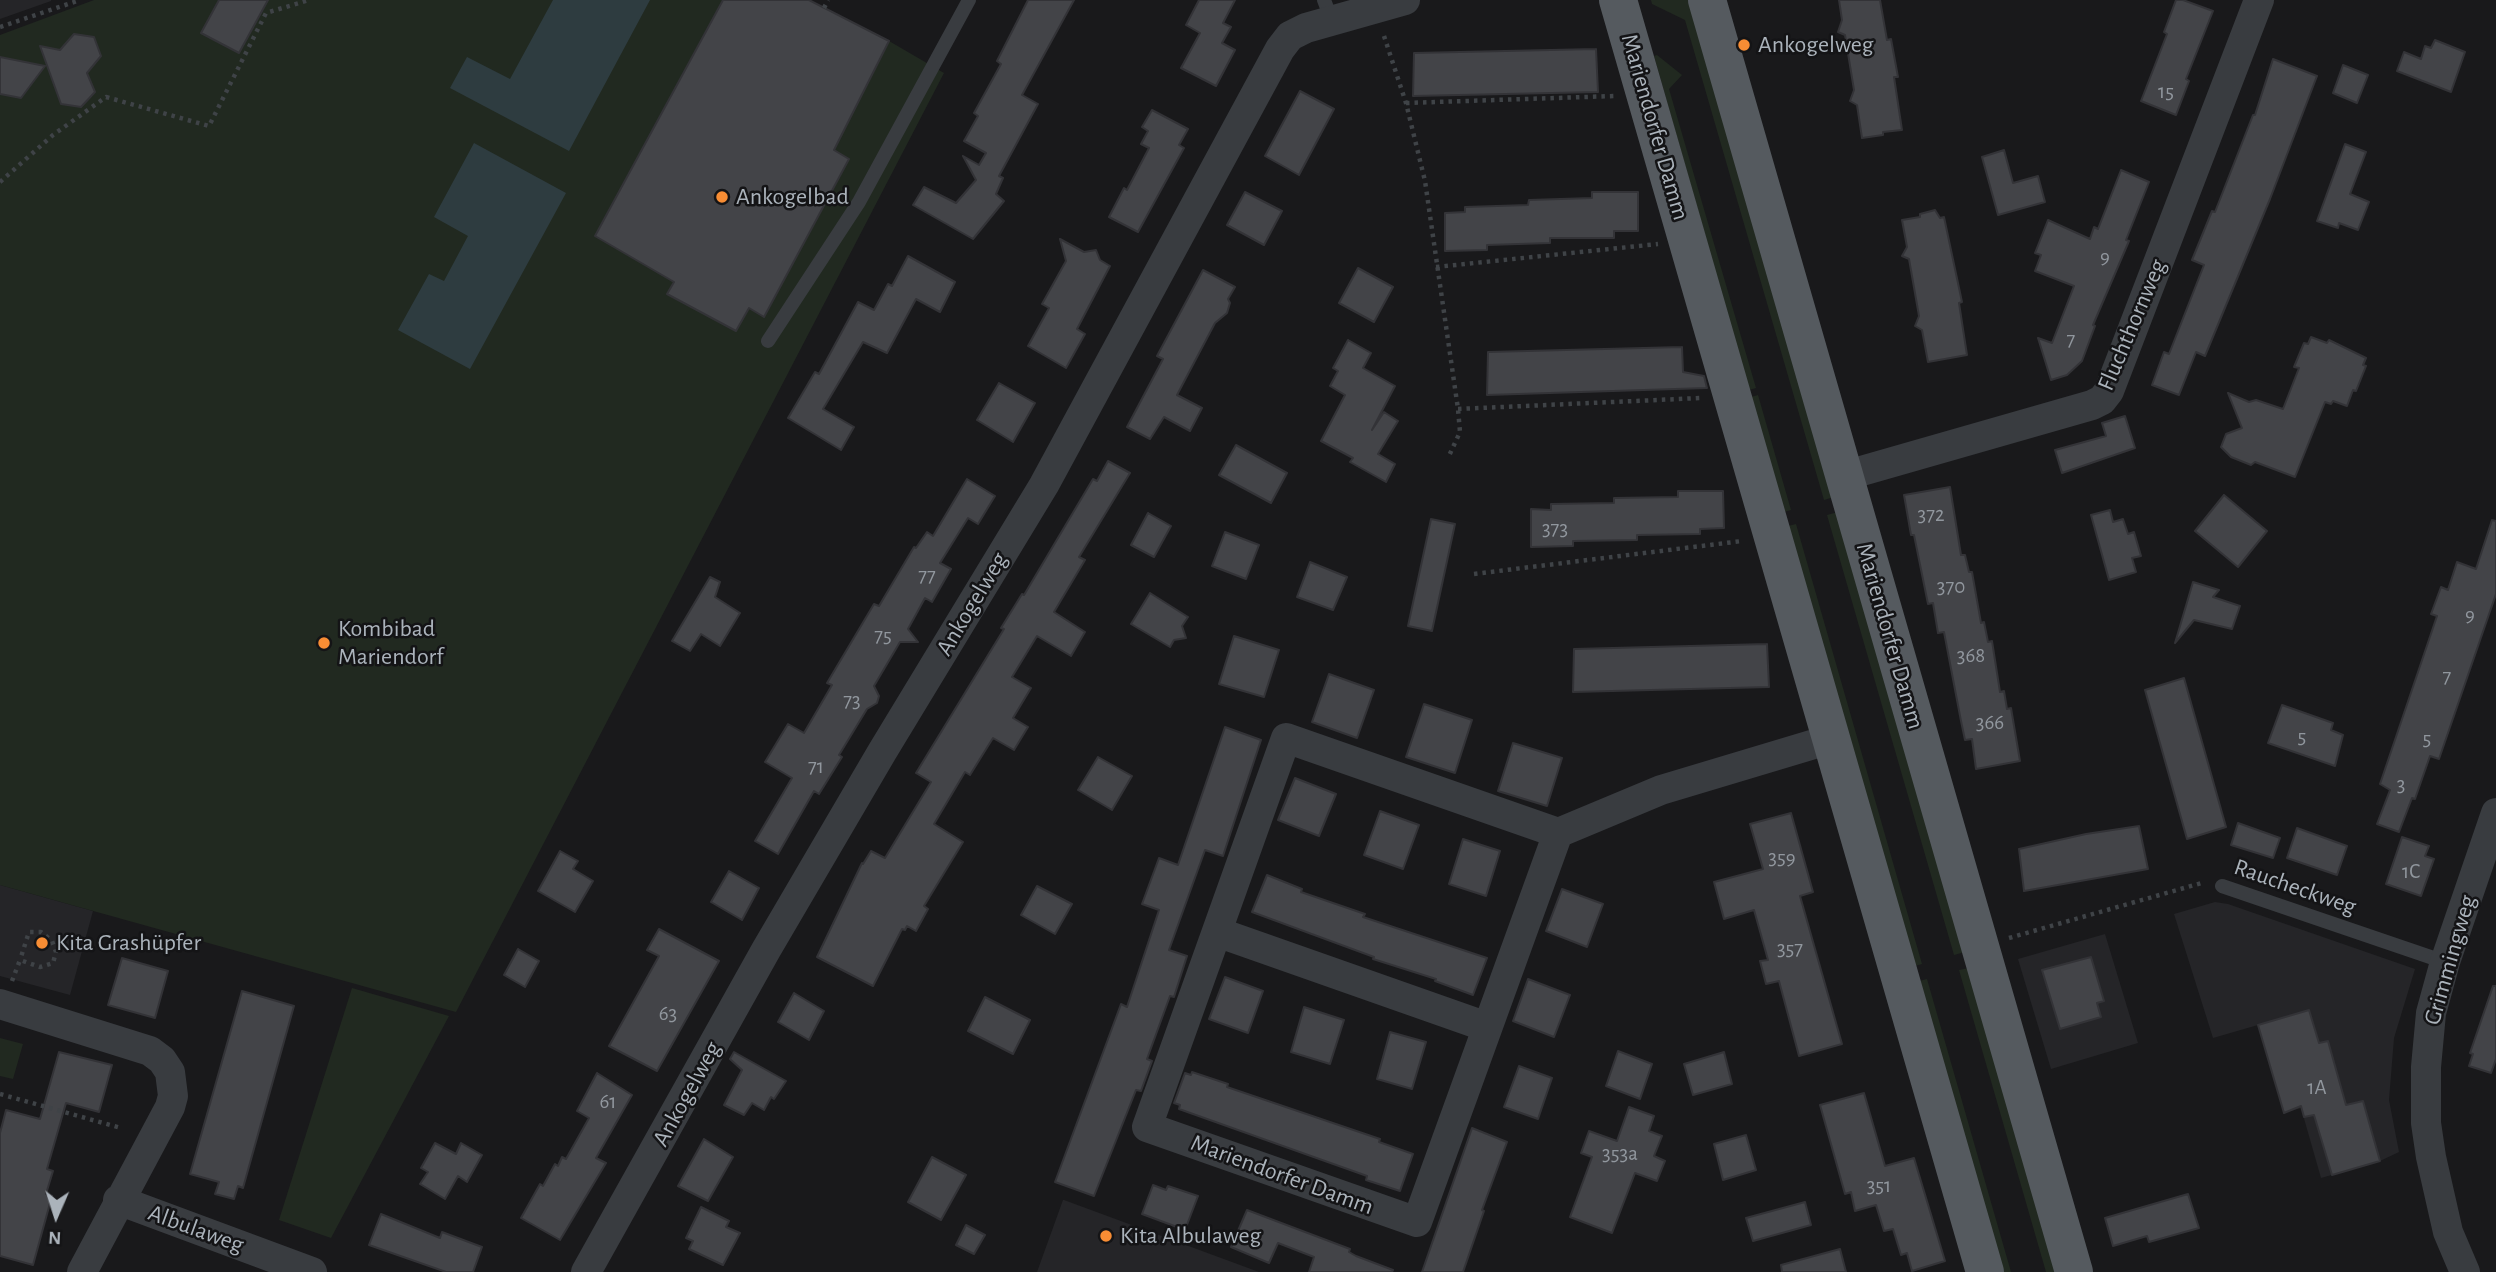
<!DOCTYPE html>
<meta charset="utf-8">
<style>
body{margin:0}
#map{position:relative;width:2496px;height:1272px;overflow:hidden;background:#19191b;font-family:"Alegreya Sans",sans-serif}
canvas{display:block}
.north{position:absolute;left:21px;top:1181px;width:70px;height:70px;-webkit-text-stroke:5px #141416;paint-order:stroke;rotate:183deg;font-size:19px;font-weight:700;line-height:28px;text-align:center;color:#abb3bb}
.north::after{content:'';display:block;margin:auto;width:24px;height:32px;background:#abb3bb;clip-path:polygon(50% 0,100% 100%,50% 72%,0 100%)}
</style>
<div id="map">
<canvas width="2496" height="1272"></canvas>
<div class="north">N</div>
</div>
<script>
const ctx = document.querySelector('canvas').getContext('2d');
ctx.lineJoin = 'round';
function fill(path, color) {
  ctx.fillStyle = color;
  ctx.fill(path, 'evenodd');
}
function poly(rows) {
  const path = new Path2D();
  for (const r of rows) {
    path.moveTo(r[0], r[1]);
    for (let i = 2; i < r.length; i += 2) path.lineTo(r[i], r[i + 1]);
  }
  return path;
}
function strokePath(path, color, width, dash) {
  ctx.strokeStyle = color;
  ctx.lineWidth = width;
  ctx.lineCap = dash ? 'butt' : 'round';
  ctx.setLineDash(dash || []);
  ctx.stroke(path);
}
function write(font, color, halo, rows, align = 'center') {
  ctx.font = font + ' "Alegreya Sans",sans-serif';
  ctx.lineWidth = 5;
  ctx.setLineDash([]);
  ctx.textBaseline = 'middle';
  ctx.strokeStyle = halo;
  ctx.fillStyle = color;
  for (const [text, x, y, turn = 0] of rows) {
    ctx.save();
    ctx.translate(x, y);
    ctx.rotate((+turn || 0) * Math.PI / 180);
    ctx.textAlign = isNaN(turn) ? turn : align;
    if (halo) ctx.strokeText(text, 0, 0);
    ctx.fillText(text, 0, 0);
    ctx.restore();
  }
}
fill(poly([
 [0,0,51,0,51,1,0,19],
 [0,885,93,911,70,995,0,976],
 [2215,902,2228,904,2415,969,2394,1038,2389,1100,2399,1152,2380,1161,2321,1178,2301,1108,2284,1113,2258,1025,2213,1038,2174,914],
 [2105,934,2138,1043,2051,1069,2018,959],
 [1063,1200,1064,1200,1259,1272,1037,1272]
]), '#252528');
fill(poly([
 [94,0,809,0,889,41,944,73,456,1012,0,885,0,35],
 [1651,0,1691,0,1834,497,1824,500,1685,20,1652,4],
 [1657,55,1682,75,1669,89,1756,388,1749,390,1654,56],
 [1758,395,1791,510,1784,512,1751,397],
 [1838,512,1965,952,1954,955,1827,515],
 [1796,524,1922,964,1915,966,1788,526],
 [1969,968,2057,1272,2046,1272,1959,970],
 [1927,979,2011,1272,2003,1272,1919,981],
 [352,988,449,1016,331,1238,279,1220],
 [0,1038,23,1044,13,1079,0,1076]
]), '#212920');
fill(poly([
 [553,0,650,0,569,151,450,88,467,57,510,79],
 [474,143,566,193,470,369,398,330,429,274,444,281,468,236,434,217]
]), '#2e3c40');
const building = poly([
 [219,0,268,0,239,53,201,33,219,0],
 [723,0,809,0,889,41,834,150,849,159,764,317,749,308,736,331,667,294,674,282,595,236,723,0],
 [1028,0,1074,0,1022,95,1038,104,999,176,1003,178,996,194,1004,201,973,239,913,205,924,187,956,203,976,180,963,156,979,165,986,153,964,141,978,116,974,113,1001,64,997,61,1028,0],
 [1199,0,1235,0,1223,23,1231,27,1222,43,1235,50,1216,86,1181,68,1200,33,1186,25,1199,0],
 [1839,0,1880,0,1887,40,1891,39,1898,77,1894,77,1902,130,1883,132,1883,135,1862,138,1857,105,1850,101,1854,90,1845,35,1838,32,1842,20,1839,0],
 [2176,0,2183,0,2213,11,2186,79,2189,81,2176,115,2141,101,2167,34,2164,32,2176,0],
 [74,34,94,37,101,56,87,73,95,92,81,107,61,104,40,46,60,50,74,34],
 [2435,40,2465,52,2451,92,2397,71,2404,52,2421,59,2425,46,2431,48,2435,40],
 [1596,49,1598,92,1413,96,1414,53,1596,49],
 [0,57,45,66,21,98,0,94,0,57],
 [2273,59,2317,76,2270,199,2205,356,2196,352,2179,395,2152,385,2164,352,2169,354,2204,265,2192,260,2212,211,2215,212,2253,115,2255,115,2273,59],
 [2343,65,2368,75,2357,103,2333,93,2343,65],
 [1300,91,1334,109,1299,175,1265,156,1300,91],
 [1152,110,1188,129,1179,145,1184,148,1138,232,1109,217,1124,188,1127,190,1149,148,1141,144,1148,131,1142,127,1152,110],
 [2345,144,2366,152,2350,194,2369,202,2358,230,2339,223,2338,228,2317,221,2345,144],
 [2004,150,2013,183,2038,176,2045,202,1998,215,1982,157,2004,150],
 [2121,170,2149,182,2126,240,2129,241,2093,325,2095,326,2082,361,2067,375,2051,380,2038,338,2052,343,2074,286,2035,271,2041,255,2035,253,2048,220,2090,239,2094,227,2098,229,2121,170],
 [1245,192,1282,211,1264,245,1227,225,1245,192],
 [1592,192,1638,192,1638,231,1614,231,1614,238,1550,238,1550,243,1487,245,1487,250,1445,251,1445,213,1465,212,1465,207,1528,205,1529,200,1592,198,1592,192],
 [1935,210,1940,218,1944,217,1962,302,1959,303,1967,355,1928,362,1922,330,1915,326,1919,316,1909,259,1902,256,1907,247,1902,220,1920,217,1920,214,1935,210],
 [1060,239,1084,252,1096,250,1100,260,1110,266,1077,329,1085,334,1066,368,1028,346,1049,308,1042,304,1066,261,1060,239],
 [908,256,955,282,940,312,916,299,887,353,863,342,823,409,854,427,841,450,788,418,815,372,819,374,858,302,874,310,888,284,892,286,908,256],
 [1358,268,1393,287,1374,322,1339,303,1358,268],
 [1203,270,1235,287,1228,299,1230,303,1227,313,1215,323,1177,395,1202,408,1190,431,1164,417,1150,439,1127,427,1163,359,1157,356,1203,270],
 [2311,337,2327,343,2329,340,2366,358,2363,365,2366,366,2356,391,2353,390,2347,406,2333,401,2331,404,2325,402,2295,477,2255,462,2251,465,2231,457,2221,447,2226,434,2242,428,2228,393,2249,402,2256,400,2283,409,2299,368,2294,367,2304,343,2308,344,2311,337],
 [1348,340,1371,353,1363,368,1395,386,1372,430,1384,412,1398,421,1378,454,1395,464,1386,482,1350,462,1353,458,1321,441,1345,395,1330,386,1338,371,1333,368,1348,340],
 [1682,347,1683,372,1704,376,1707,388,1487,395,1488,352,1682,347],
 [999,383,1035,403,1013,442,977,420,999,383],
 [2125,416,2135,448,2062,473,2055,450,2106,436,2102,423,2125,416],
 [1236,445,1287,473,1271,503,1219,475,1236,445],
 [1108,461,1130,473,1079,557,1085,560,1054,612,1085,632,1071,656,1037,636,1012,677,1031,688,1013,718,1028,727,1014,750,993,738,970,775,965,772,934,824,963,842,924,906,928,909,916,931,907,926,905,930,902,929,873,986,817,957,862,863,863,864,871,851,885,858,931,782,916,773,1004,629,1001,628,1022,594,1024,595,1093,479,1097,481,1108,461],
 [967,479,995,496,978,524,968,518,940,563,951,569,932,602,925,598,908,629,918,642,900,642,874,686,879,696,877,703,867,709,839,755,842,757,819,794,814,791,778,854,755,841,792,778,765,762,788,724,804,733,832,685,827,683,874,604,879,606,914,547,916,548,927,532,933,536,967,479],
 [1950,487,1961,555,1965,555,1969,572,1972,572,1981,623,1984,622,1988,642,1992,641,2000,692,2004,691,2007,709,2011,708,2020,761,1976,769,1972,739,1965,740,1961,721,1944,632,1938,633,1933,603,1928,604,1914,535,1911,535,1904,495,1950,487],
 [1678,491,1723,491,1724,528,1700,529,1700,534,1637,535,1637,540,1573,541,1573,546,1531,547,1531,509,1551,510,1551,504,1614,503,1614,498,1678,497,1678,491],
 [2224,495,2267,531,2238,567,2195,531,2224,495],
 [2110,510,2113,522,2123,519,2128,534,2134,532,2141,556,2132,558,2136,572,2109,580,2091,515,2110,510],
 [1148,513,1171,526,1154,557,1131,545,1148,513],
 [1431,519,1455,524,1432,631,1408,626,1431,519],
 [2492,520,2496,521,2496,594,2439,759,2430,756,2415,799,2412,798,2399,832,2377,824,2390,790,2380,784,2437,616,2431,614,2441,587,2448,590,2457,562,2476,569,2492,520],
 [1225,532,1259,545,1246,579,1212,566,1225,532],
 [1310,562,1347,577,1333,610,1297,597,1310,562],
 [710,577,720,582,715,597,740,613,720,646,701,634,690,651,672,641,710,577],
 [2193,582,2219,590,2213,597,2240,606,2232,629,2194,620,2175,643,2193,582],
 [1150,593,1188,617,1182,626,1186,638,1174,640,1170,647,1131,624,1150,593],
 [1234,636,1279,650,1264,697,1219,684,1234,636],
 [1767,644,1769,687,1573,692,1574,649,1767,644],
 [1329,674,1374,690,1357,738,1312,722,1329,674],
 [2184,678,2226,827,2187,839,2145,690,2184,678],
 [1424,704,1472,720,1455,773,1406,757,1424,704],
 [2282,705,2333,723,2331,730,2343,735,2335,766,2268,743,2282,705],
 [1225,727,1261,740,1223,856,1205,850,1169,950,1187,956,1174,997,1170,996,1147,1059,1152,1061,1141,1091,1136,1090,1094,1196,1055,1182,1121,1004,1127,1007,1159,910,1142,904,1159,858,1178,865,1225,727],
 [1513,743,1562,758,1547,806,1498,791,1513,743],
 [1098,757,1132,776,1112,810,1078,790,1098,757],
 [1295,778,1336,794,1319,836,1278,820,1295,778],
 [1380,811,1419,825,1403,869,1364,855,1380,811],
 [1791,813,1813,892,1800,896,1842,1044,1799,1056,1779,981,1766,984,1760,961,1768,960,1754,910,1724,919,1714,882,1763,869,1750,824,1791,813],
 [2238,823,2280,838,2273,858,2231,845,2238,823],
 [2139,826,2148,869,2024,891,2019,849,2086,834,2139,826],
 [2297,828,2347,846,2337,875,2287,858,2297,828],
 [2402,837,2429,846,2425,856,2434,859,2421,896,2386,884,2402,837],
 [1463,839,1500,851,1486,896,1449,884,1463,839],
 [560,851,578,861,573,869,593,881,575,912,538,891,560,851],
 [729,871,759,888,742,920,711,902,729,871],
 [1267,875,1302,889,1301,892,1365,914,1363,917,1487,958,1473,995,1435,981,1436,979,1373,959,1374,957,1252,912,1267,875],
 [1037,886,1072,904,1055,934,1021,915,1037,886],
 [1562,889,1603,904,1587,947,1546,931,1562,889],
 [659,929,719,961,657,1071,609,1046,659,956,647,950,659,929],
 [518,949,539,961,525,987,504,975,518,949],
 [2091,957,2104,1001,2097,1003,2101,1017,2060,1029,2042,970,2091,957],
 [122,958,168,971,155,1018,108,1005,122,958],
 [1225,977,1263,991,1248,1033,1209,1019,1225,977],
 [1528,979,1570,995,1554,1037,1513,1021,1528,979],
 [2493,986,2496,986,2496,1059,2491,1073,2469,1066,2473,1054,2470,1053,2493,986],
 [242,991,294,1006,243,1188,238,1186,234,1199,215,1194,219,1182,190,1174,242,991],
 [794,993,824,1011,809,1040,778,1022,794,993],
 [985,997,1030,1020,1013,1054,968,1031,985,997],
 [1304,1007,1344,1020,1330,1064,1291,1052,1304,1007],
 [2309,1010,2319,1043,2328,1041,2346,1105,2363,1101,2380,1161,2332,1175,2314,1115,2304,1117,2301,1106,2284,1113,2258,1025,2309,1010],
 [1390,1032,1426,1042,1412,1089,1377,1079,1390,1032],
 [1618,1051,1652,1064,1640,1099,1606,1086,1618,1051],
 [59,1052,112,1065,99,1112,66,1103,47,1169,53,1171,46,1194,52,1196,33,1265,0,1256,0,1133,6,1110,40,1119,59,1052],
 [734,1052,786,1081,774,1099,771,1097,764,1110,752,1103,744,1115,724,1105,742,1070,730,1059,734,1052],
 [1724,1052,1732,1084,1693,1095,1684,1064,1724,1052],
 [1519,1066,1552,1078,1538,1119,1504,1107,1519,1066],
 [1192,1072,1228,1084,1227,1087,1380,1139,1379,1142,1413,1154,1400,1191,1366,1180,1367,1176,1179,1109,1180,1105,1174,1103,1185,1073,1191,1075,1192,1072],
 [597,1073,632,1095,596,1158,606,1163,560,1240,521,1218,540,1184,543,1186,555,1164,558,1166,562,1157,566,1159,589,1118,577,1111,597,1073],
 [1864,1093,1885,1166,1914,1158,1945,1261,1912,1271,1907,1253,1901,1255,1893,1229,1884,1231,1876,1205,1855,1211,1851,1192,1845,1194,1820,1105,1864,1093],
 [1629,1107,1654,1116,1649,1131,1662,1136,1654,1156,1665,1161,1657,1181,1635,1173,1612,1233,1570,1217,1592,1157,1581,1153,1589,1131,1617,1141,1629,1107],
 [1472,1128,1507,1142,1482,1210,1484,1211,1463,1272,1422,1272,1472,1128],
 [1746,1135,1756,1170,1723,1180,1714,1144,1746,1135],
 [704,1139,733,1157,708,1201,678,1186,704,1139],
 [435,1143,456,1154,461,1143,482,1155,467,1182,458,1176,445,1199,420,1184,428,1172,421,1168,435,1143],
 [932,1157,966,1175,941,1220,908,1202,932,1157],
 [1153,1185,1166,1190,1168,1186,1198,1196,1185,1230,1142,1214,1153,1185],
 [2188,1194,2199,1228,2149,1242,2147,1236,2113,1246,2105,1218,2188,1194],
 [1805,1202,1811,1225,1753,1241,1746,1218,1805,1202],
 [701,1207,729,1221,726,1227,740,1233,723,1265,689,1249,693,1241,686,1238,701,1207],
 [1247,1210,1350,1249,1349,1252,1356,1256,1393,1270,1392,1272,1309,1272,1314,1257,1278,1243,1269,1263,1231,1247,1247,1210],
 [381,1214,440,1238,442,1232,482,1247,473,1272,446,1272,369,1245,381,1214],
 [966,1225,985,1235,974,1254,956,1245,966,1225],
 [1840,1249,1846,1272,1782,1272,1781,1265,1840,1249]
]);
fill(building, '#434448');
strokePath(building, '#333337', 2);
strokePath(poly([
 [824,8,828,0],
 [0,27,80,0],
 [1384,36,1406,103,1425,181,1458,409,1460,432,1448,458],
 [1406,103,1615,96],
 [0,182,53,135,106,97,209,126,266,13,309,0],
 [1436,267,1658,244],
 [1458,409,1701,398],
 [1474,574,1742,541],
 [2009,938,2205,882],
 [12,981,20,960,40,967,53,963,56,952,52,941,41,932,29,932,20,960],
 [0,1094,121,1128]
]), '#3f4347', 4.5, [3.5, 5]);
strokePath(poly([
 [1324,0,1332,21],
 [768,341,859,202,969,0],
 [2222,886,2445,962]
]), '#393c40', 14);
strokePath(poly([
 [1844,476,2092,405,2102,400,2109,391,2259,0],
 [1558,833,1417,1222,1147,1127,1286,738,1558,833,1661,790,1831,739],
 [1217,932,1487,1027],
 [0,1004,150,1051,162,1060,170,1072,173,1096,170,1107,82,1272],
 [118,1200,312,1272],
 [586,1272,766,950,882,752,1044,485,1280,49,1290,36,1306,28,1405,0],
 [2465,1272,2448,1232,2431,1157,2426,1123,2426,1067,2431,1013,2445,962,2496,813]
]), '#393c40', 30);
strokePath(poly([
 [1618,0,1985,1272],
 [1707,0,2074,1272]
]), '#555a5f', 38);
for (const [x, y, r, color] of [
 [1744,45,7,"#f88d34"],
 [722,197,7,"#f88d34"],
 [324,643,7,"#f88d34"],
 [42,943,7,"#f88d34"],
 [1106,1236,7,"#f88d34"]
]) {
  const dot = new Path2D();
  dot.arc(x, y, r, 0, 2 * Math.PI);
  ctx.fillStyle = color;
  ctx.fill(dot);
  strokePath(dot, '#141416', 2.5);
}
write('21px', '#91979e', null, [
 ["15",2166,92],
 ["9",2105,257],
 ["7",2071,340],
 ["372",1931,515],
 ["373",1555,529],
 ["77",927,576],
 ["370",1951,587],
 ["9",2470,615],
 ["75",883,636],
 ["368",1971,656],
 ["7",2447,677],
 ["73",852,701],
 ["366",1990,723],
 ["5",2302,737],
 ["5",2427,739],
 ["71",816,767],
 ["3",2401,785],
 ["359",1782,858],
 ["1C",2411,872],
 ["357",1790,949],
 ["63",668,1014],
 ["1A",2317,1088],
 ["61",608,1102],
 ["353a",1620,1154],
 ["351",1879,1186]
]);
write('24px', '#abb3bb', '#141416', [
 ["Ankogelweg",1758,45],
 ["Ankogelbad",736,197],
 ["Kombibad",338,629],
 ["Mariendorf",338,657],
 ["Kita Grashüpfer",56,943],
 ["Kita Albulaweg",1120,1236]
], 'left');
write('24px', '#abb3bb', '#141416', [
 ["Mariendorfer Damm",1655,127,74],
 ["Fluchthornweg",2132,325,-67],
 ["Ankogelweg",972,604,-59],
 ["Mariendorfer Damm",1890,636,74],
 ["Raucheckweg",2295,887,19],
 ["Grimmingweg",2450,960,-74],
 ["Ankogelweg",687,1094,-61],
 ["Mariendorfer Damm",1282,1175,20],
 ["Albulaweg",196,1229,20]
]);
</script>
